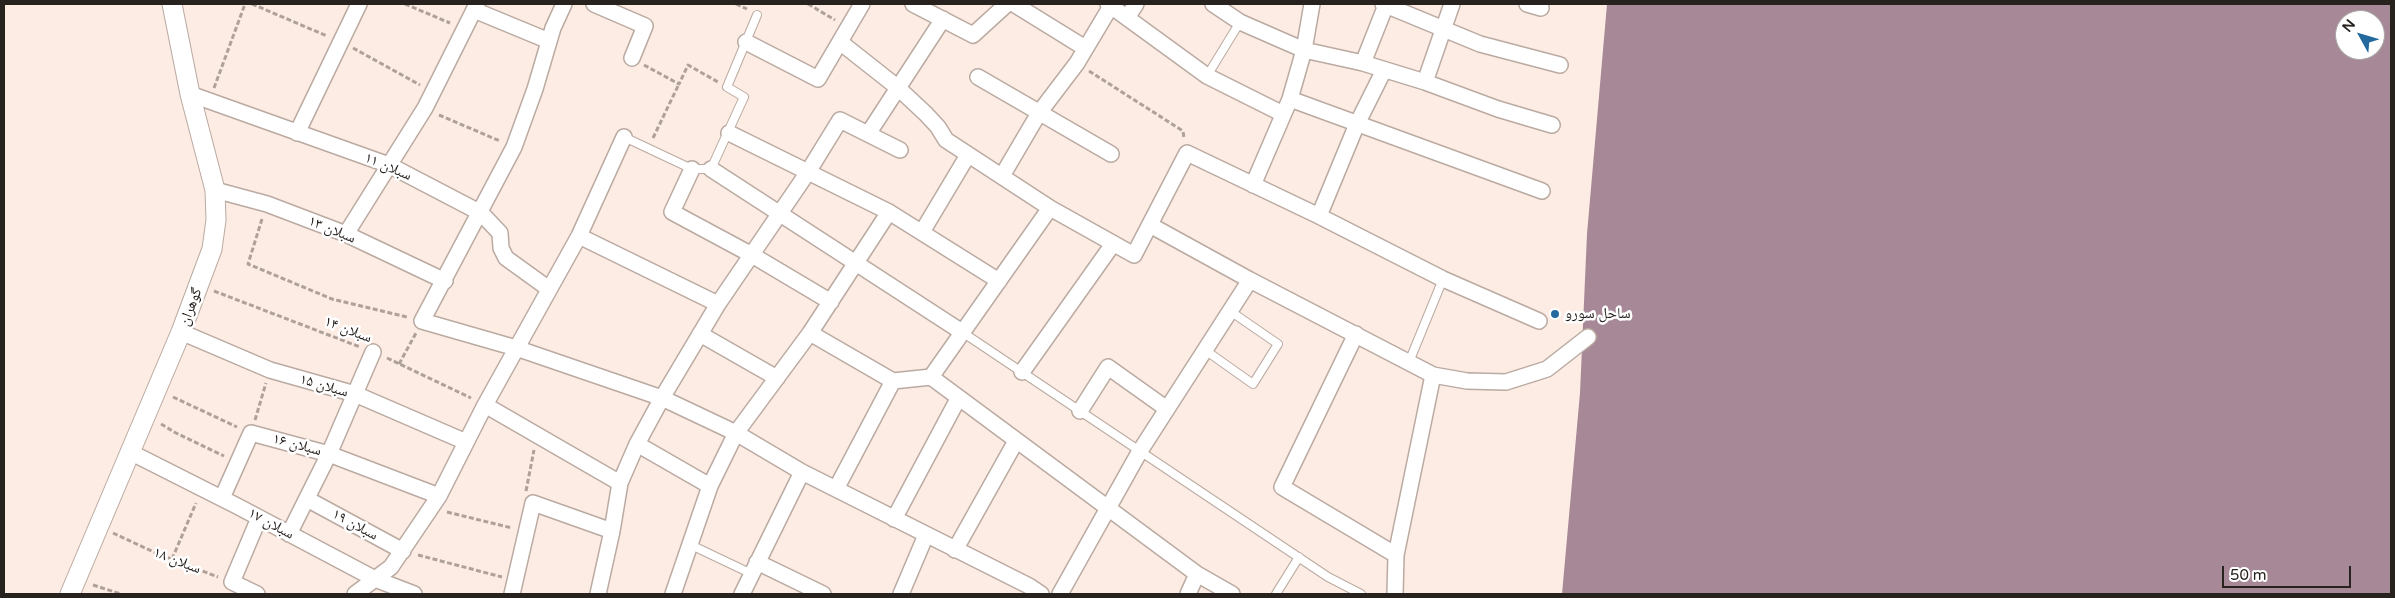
<!DOCTYPE html>
<meta charset="utf-8">
<style>
body{margin:0}
#map{position:relative;width:2395px;height:598px;overflow:hidden;background:#fdece3;font-family:"Varela Round",sans-serif}
canvas{display:block}
.frame{position:absolute;inset:0;border:5px solid #28221f;pointer-events:none}
.north{position:absolute;left:2335px;top:10px;width:50px;height:50px;box-sizing:border-box;background:#fff;border:1px solid #a9a7a5;border-radius:50%;rotate:309deg;font-size:14px;font-weight:700;line-height:20px;text-align:center;color:#28221f}
.north::after{content:'';display:block;margin:auto;width:18px;height:22px;background:#24699e;clip-path:polygon(50% 0,100% 100%,50% 72%,0 100%)}
.scale{position:absolute;left:2222px;top:566px;width:129px;height:22px;box-sizing:border-box;border:2px solid #28221f;border-top:0;padding-left:6px;font-size:15px;line-height:18px;white-space:nowrap;color:#28221f;-webkit-text-stroke:4px #fff;paint-order:stroke}
</style>
<div id="map">
<canvas width="2395" height="598"></canvas>
<div class="frame"></div>
<div class="north">N</div>
<div class="scale">50 m</div>
</div>
<script>
const ctx = document.querySelector('canvas').getContext('2d');
ctx.lineJoin = 'round';
function fill(path, color) {
  ctx.fillStyle = color;
  ctx.fill(path, 'evenodd');
}
function poly(rows) {
  const path = new Path2D();
  for (const r of rows) {
    path.moveTo(r[0], r[1]);
    for (let i = 2; i < r.length; i += 2) path.lineTo(r[i], r[i + 1]);
  }
  return path;
}
function strokePath(path, color, width, dash) {
  ctx.strokeStyle = color;
  ctx.lineWidth = width;
  ctx.lineCap = dash ? 'butt' : 'round';
  ctx.setLineDash(dash || []);
  ctx.stroke(path);
}
function write(font, color, halo, rows, align = 'center') {
  ctx.font = font + ' "Varela Round","Noto Naskh Arabic",sans-serif';
  ctx.lineWidth = 5;
  ctx.setLineDash([]);
  ctx.textBaseline = 'middle';
  ctx.strokeStyle = halo;
  ctx.fillStyle = color;
  for (const [text, x, y, turn = 0] of rows) {
    ctx.save();
    ctx.translate(x, y);
    ctx.rotate((+turn || 0) * Math.PI / 180);
    ctx.textAlign = isNaN(turn) ? turn : align;
    if (halo) ctx.strokeText(text, 0, 0);
    ctx.fillText(text, 0, 0);
    ctx.restore();
  }
}
fill(poly([
 [1607,4,2391,4,2391,594,1562,594,1580,393,1587,234],
 [2345,20,2375,20,2375,50,2345,50]
]), '#a68897');
const service = poly([
 [1207,76,1240,22],
 [624,137,692,169,711,169,744,97,727,87,757,15],
 [962,332,1328,577,1361,594],
 [1205,350,1253,384,1278,344,1230,311],
 [1409,362,1443,279],
 [691,545,752,574],
 [1276,594,1299,557]
]);
const minor = poly([
 [564,4,553,28,535,89,514,147,422,321,516,348,662,398,736,433,802,472,1029,586,1041,594],
 [594,4,645,26,632,58],
 [913,4,973,35,1007,4],
 [1014,4,1085,48],
 [1108,4,1207,76,1283,114],
 [1213,4,1240,22,1304,50,1363,63,1425,82,1498,109,1552,125],
 [1383,4,1480,44,1560,65],
 [1527,4,1541,8],
 [474,10,549,41],
 [1127,18,1136,4],
 [746,42,818,79,862,4],
 [840,42,897,87,926,114,938,127,946,140,1050,208],
 [1363,63,1386,5],
 [978,77,1111,154],
 [1425,82,1452,4],
 [190,94,389,165,481,213,500,233,501,248,506,258,549,289],
 [1290,99,1542,191],
 [297,133,359,4],
 [729,133,889,212,999,281],
 [868,134,943,19],
 [692,169,672,212,752,255,831,302],
 [711,169,962,332],
 [1002,176,1039,113,1077,63,1111,6],
 [1253,185,1290,99,1304,50,1312,4],
 [215,190,267,204,346,234,445,281],
 [1319,216,1357,124,1384,70],
 [1150,225,1250,280,1433,375,1396,555,1395,594],
 [922,232,968,155],
 [346,234,425,108,477,4],
 [579,236,718,304],
 [181,332,270,370,355,394,466,442],
 [810,333,893,381,931,377,1050,208,1134,255,1187,153,1319,216,1443,279,1539,321],
 [700,334,777,378],
 [1356,334,1282,487,1396,555],
 [1022,372,1113,244],
 [1433,375,1467,381,1506,382,1547,369,1588,337],
 [931,377,1197,574,1232,594],
 [485,405,620,483],
 [1080,411,1108,367,1167,409],
 [637,444,710,486],
 [130,452,237,506,375,579,414,594],
 [836,489,893,381],
 [222,498,251,433,329,454,439,496],
 [307,499,403,551],
 [894,519,958,399],
 [289,534,329,454,373,352],
 [955,550,1016,441],
 [757,562,823,594],
 [257,594,232,582,259,518],
 [355,594,391,567,439,496,485,405,579,236,624,137],
 [512,594,533,503,612,531],
 [598,594,612,531,620,483,637,444,662,398,718,304,808,172,840,120,900,150],
 [673,594,710,486,736,433,810,333,889,212],
 [742,594,802,472],
 [901,594,926,535],
 [1060,594,1140,451,1250,280],
 [1188,594,1197,574]
]);
const tertiary = poly([
 [70,594,181,332,212,249,216,220,215,190,190,94,172,4]
]);
strokePath(service, '#baaaa1', 10);
strokePath(minor, '#baaaa1', 18);
strokePath(tertiary, '#baaaa1', 21);
strokePath(poly([
 [252,4,327,36],
 [405,4,450,23],
 [736,4,747,9],
 [808,4,835,20],
 [353,48,420,85],
 [644,65,679,84,688,65,718,82],
 [1089,71,1183,131,1184,138],
 [214,88,245,4],
 [439,115,500,141],
 [653,138,679,84],
 [262,219,248,264,332,299,407,317],
 [214,291,360,347],
 [387,358,471,398],
 [399,364,416,333],
 [173,397,237,427],
 [255,420,266,383],
 [161,424,176,433,224,456],
 [526,491,534,450],
 [447,512,512,528],
 [113,533,158,554,218,577],
 [418,555,502,577],
 [172,559,196,503],
 [93,585,121,594]
]), '#aea19a', 3, [5, 2.5]);
strokePath(service, '#fff', 8);
strokePath(minor, '#fff', 15);
strokePath(tertiary, '#fff', 19);
for (const [x, y, r, color] of [
 [1555,314,5,"#24699e"]
]) {
  const dot = new Path2D();
  dot.arc(x, y, r, 0, 2 * Math.PI);
  ctx.fillStyle = color;
  ctx.fill(dot);
  strokePath(dot, '#fff', 2);
}
write('15px', '#28221f', '#fff', [
 ["سبلان ۱۱",388,167,23],
 ["سبلان ۱۳",332,230,22],
 ["گوهران",191,307,-69],
 ["سبلان ۱۴",348,330,21],
 ["سبلان ۱۵",324,386,16],
 ["سبلان ۱۶",297,445,15],
 ["سبلان ۱۷",271,524,28],
 ["سبلان ۱۹",355,525,28],
 ["سبلان ۱۸",177,561,21]
]);
write('15px', '#28221f', '#fff', [
 ["ساحل سورو",1565,314]
], 'left');
</script>
